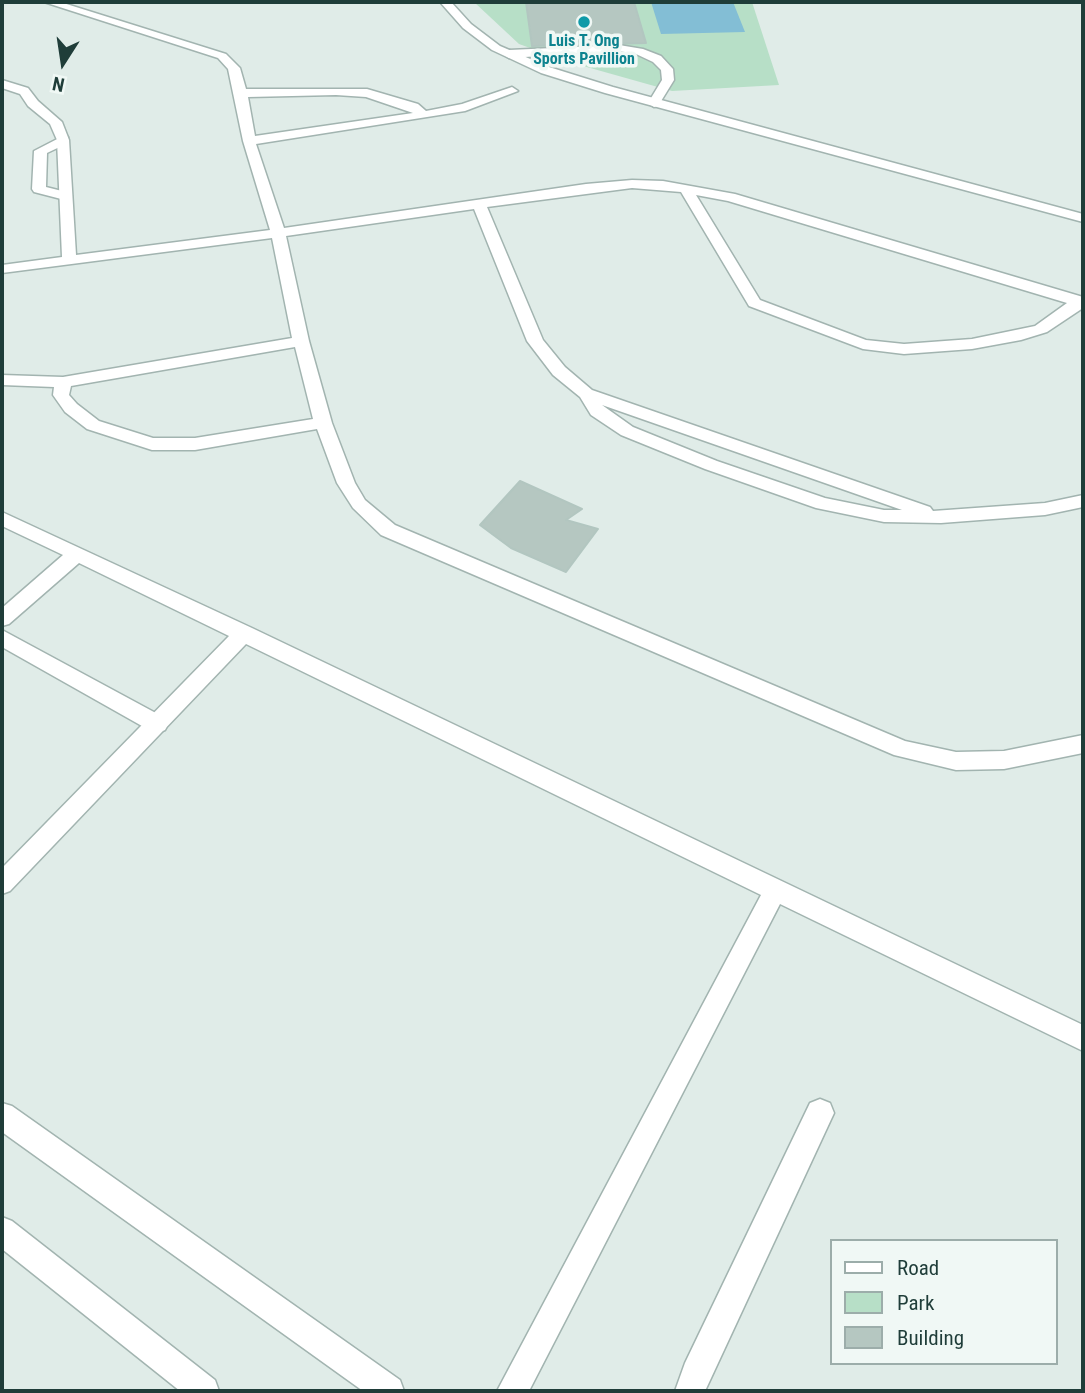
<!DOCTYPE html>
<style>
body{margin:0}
#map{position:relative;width:1085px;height:1393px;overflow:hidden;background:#e0ece8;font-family:"Roboto Condensed",sans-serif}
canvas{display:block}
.frame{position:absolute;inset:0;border:4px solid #1f3d39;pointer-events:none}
.legend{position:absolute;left:830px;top:1239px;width:228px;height:126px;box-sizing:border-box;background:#f0f8f5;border:2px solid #9cadaa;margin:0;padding:9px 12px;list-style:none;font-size:21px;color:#1f3d39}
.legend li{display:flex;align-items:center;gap:14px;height:35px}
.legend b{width:35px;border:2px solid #9cadaa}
.north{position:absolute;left:28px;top:28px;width:70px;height:70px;-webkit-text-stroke:5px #f0f8f5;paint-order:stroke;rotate:192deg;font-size:19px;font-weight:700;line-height:28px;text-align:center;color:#1f3d39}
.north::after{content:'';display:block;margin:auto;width:24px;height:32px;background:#1f3d39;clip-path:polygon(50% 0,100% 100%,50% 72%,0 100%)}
</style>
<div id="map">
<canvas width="1085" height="1393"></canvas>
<div class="frame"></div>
<ul class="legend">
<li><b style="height:9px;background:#fff"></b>Road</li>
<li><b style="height:19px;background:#b7dfc7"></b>Park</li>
<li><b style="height:19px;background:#b5c7c1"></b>Building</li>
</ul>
<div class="north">N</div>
</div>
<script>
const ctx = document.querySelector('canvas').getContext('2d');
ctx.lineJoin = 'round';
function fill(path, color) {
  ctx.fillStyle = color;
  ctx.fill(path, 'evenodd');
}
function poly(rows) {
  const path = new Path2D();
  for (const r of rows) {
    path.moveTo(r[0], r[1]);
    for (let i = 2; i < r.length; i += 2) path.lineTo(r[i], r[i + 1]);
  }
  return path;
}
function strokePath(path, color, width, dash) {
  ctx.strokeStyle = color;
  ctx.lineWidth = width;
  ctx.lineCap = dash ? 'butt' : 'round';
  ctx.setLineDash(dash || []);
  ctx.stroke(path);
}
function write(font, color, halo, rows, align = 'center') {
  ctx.font = font + ' "Roboto Condensed",sans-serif';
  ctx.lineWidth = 7;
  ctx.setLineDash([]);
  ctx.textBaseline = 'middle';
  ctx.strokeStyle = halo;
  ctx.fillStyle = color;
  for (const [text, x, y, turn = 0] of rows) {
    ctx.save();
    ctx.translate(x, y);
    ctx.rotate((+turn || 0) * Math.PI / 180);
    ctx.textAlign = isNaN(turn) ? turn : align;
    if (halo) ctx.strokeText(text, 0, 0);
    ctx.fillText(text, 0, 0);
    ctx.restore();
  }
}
fill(poly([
 [474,2,752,2,779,85,672,91,569,62,519,44]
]), '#b7dfc7');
fill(poly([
 [651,2,733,2,745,32,661,34]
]), '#83bed5');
const building = poly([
 [526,2,634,2,646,43,532,46,526,2],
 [520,481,582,509,566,520,598,529,566,572,511,548,480,525,520,481]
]);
fill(building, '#b5c7c1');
strokePath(building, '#b2c6c0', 2);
const lane = poly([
 [619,45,643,49,661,56,673,69,674,80,658,106,654,107,648,103,662,80,661,70,653,62,636,54,619,51,509,58,503,54,509,50,619,45],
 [63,136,68,137,68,143,47,153,46,187,70,193,72,196,65,200,34,192,32,189,34,151,63,136],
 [2,630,165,718,168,724,165,730,157,733,149,730,2,647,2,630],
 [820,1099,830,1103,834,1113,705,1391,675,1391,685,1363,810,1103,820,1099]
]);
const street = poly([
 [44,2,60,2,226,54,240,68,246,89,367,89,418,104,426,111,462,104,512,87,518,91,465,111,256,144,284,228,586,184,632,180,663,181,735,194,1083,297,1083,308,1047,332,1021,340,972,349,904,354,863,349,749,306,681,192,632,188,487,207,543,340,565,367,592,390,930,507,933,511,1045,503,1083,495,1083,507,1045,515,941,523,884,522,816,508,705,469,621,435,591,415,580,397,553,375,527,341,474,209,286,236,309,341,332,423,355,483,365,500,395,525,905,741,956,752,1004,751,1083,735,1083,753,1004,769,956,770,894,755,381,535,353,508,337,483,317,429,195,450,152,450,87,429,65,412,53,395,54,387,2,385,2,375,63,377,292,338,272,238,2,273,2,265,62,257,57,140,50,124,28,106,20,94,2,88,2,80,28,88,38,101,62,122,69,140,76,255,270,230,243,141,228,69,218,58,44,2],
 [336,95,366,97,413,113,255,136,248,97,336,95],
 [696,195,728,201,1067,303,1035,326,972,339,904,344,866,340,760,300,696,195],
 [295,347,313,419,195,438,153,438,99,421,77,404,69,395,71,386,295,347],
 [602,405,902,510,884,510,825,498,717,461,633,427,602,405],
 [440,2,451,2,471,24,500,46,549,67,613,87,1083,214,1083,222,605,93,541,73,492,50,463,28,440,2],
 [2,512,252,628,1083,1025,1083,1051,780,904,529,1391,497,1391,761,895,246,644,10,891,2,894,2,868,229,636,79,563,9,624,2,626,2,608,63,555,2,526,2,512],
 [2,1103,12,1106,400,1380,404,1391,363,1391,2,1132,2,1103],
 [2,1217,12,1221,215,1380,219,1391,180,1391,2,1249,2,1217]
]);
strokePath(lane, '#a2b4b0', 3);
strokePath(street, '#a2b4b0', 3);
fill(lane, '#fff');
fill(street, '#fff');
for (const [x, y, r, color] of [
 [584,22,7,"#0f9aa8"]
]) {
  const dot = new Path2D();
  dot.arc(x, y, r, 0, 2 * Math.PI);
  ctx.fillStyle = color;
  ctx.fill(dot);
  strokePath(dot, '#f0f8f5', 2.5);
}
write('bold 16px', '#0d838f', '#f0f8f5', [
 ["Luis T. Ong",584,42],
 ["Sports Pavillion",584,60]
]);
</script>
